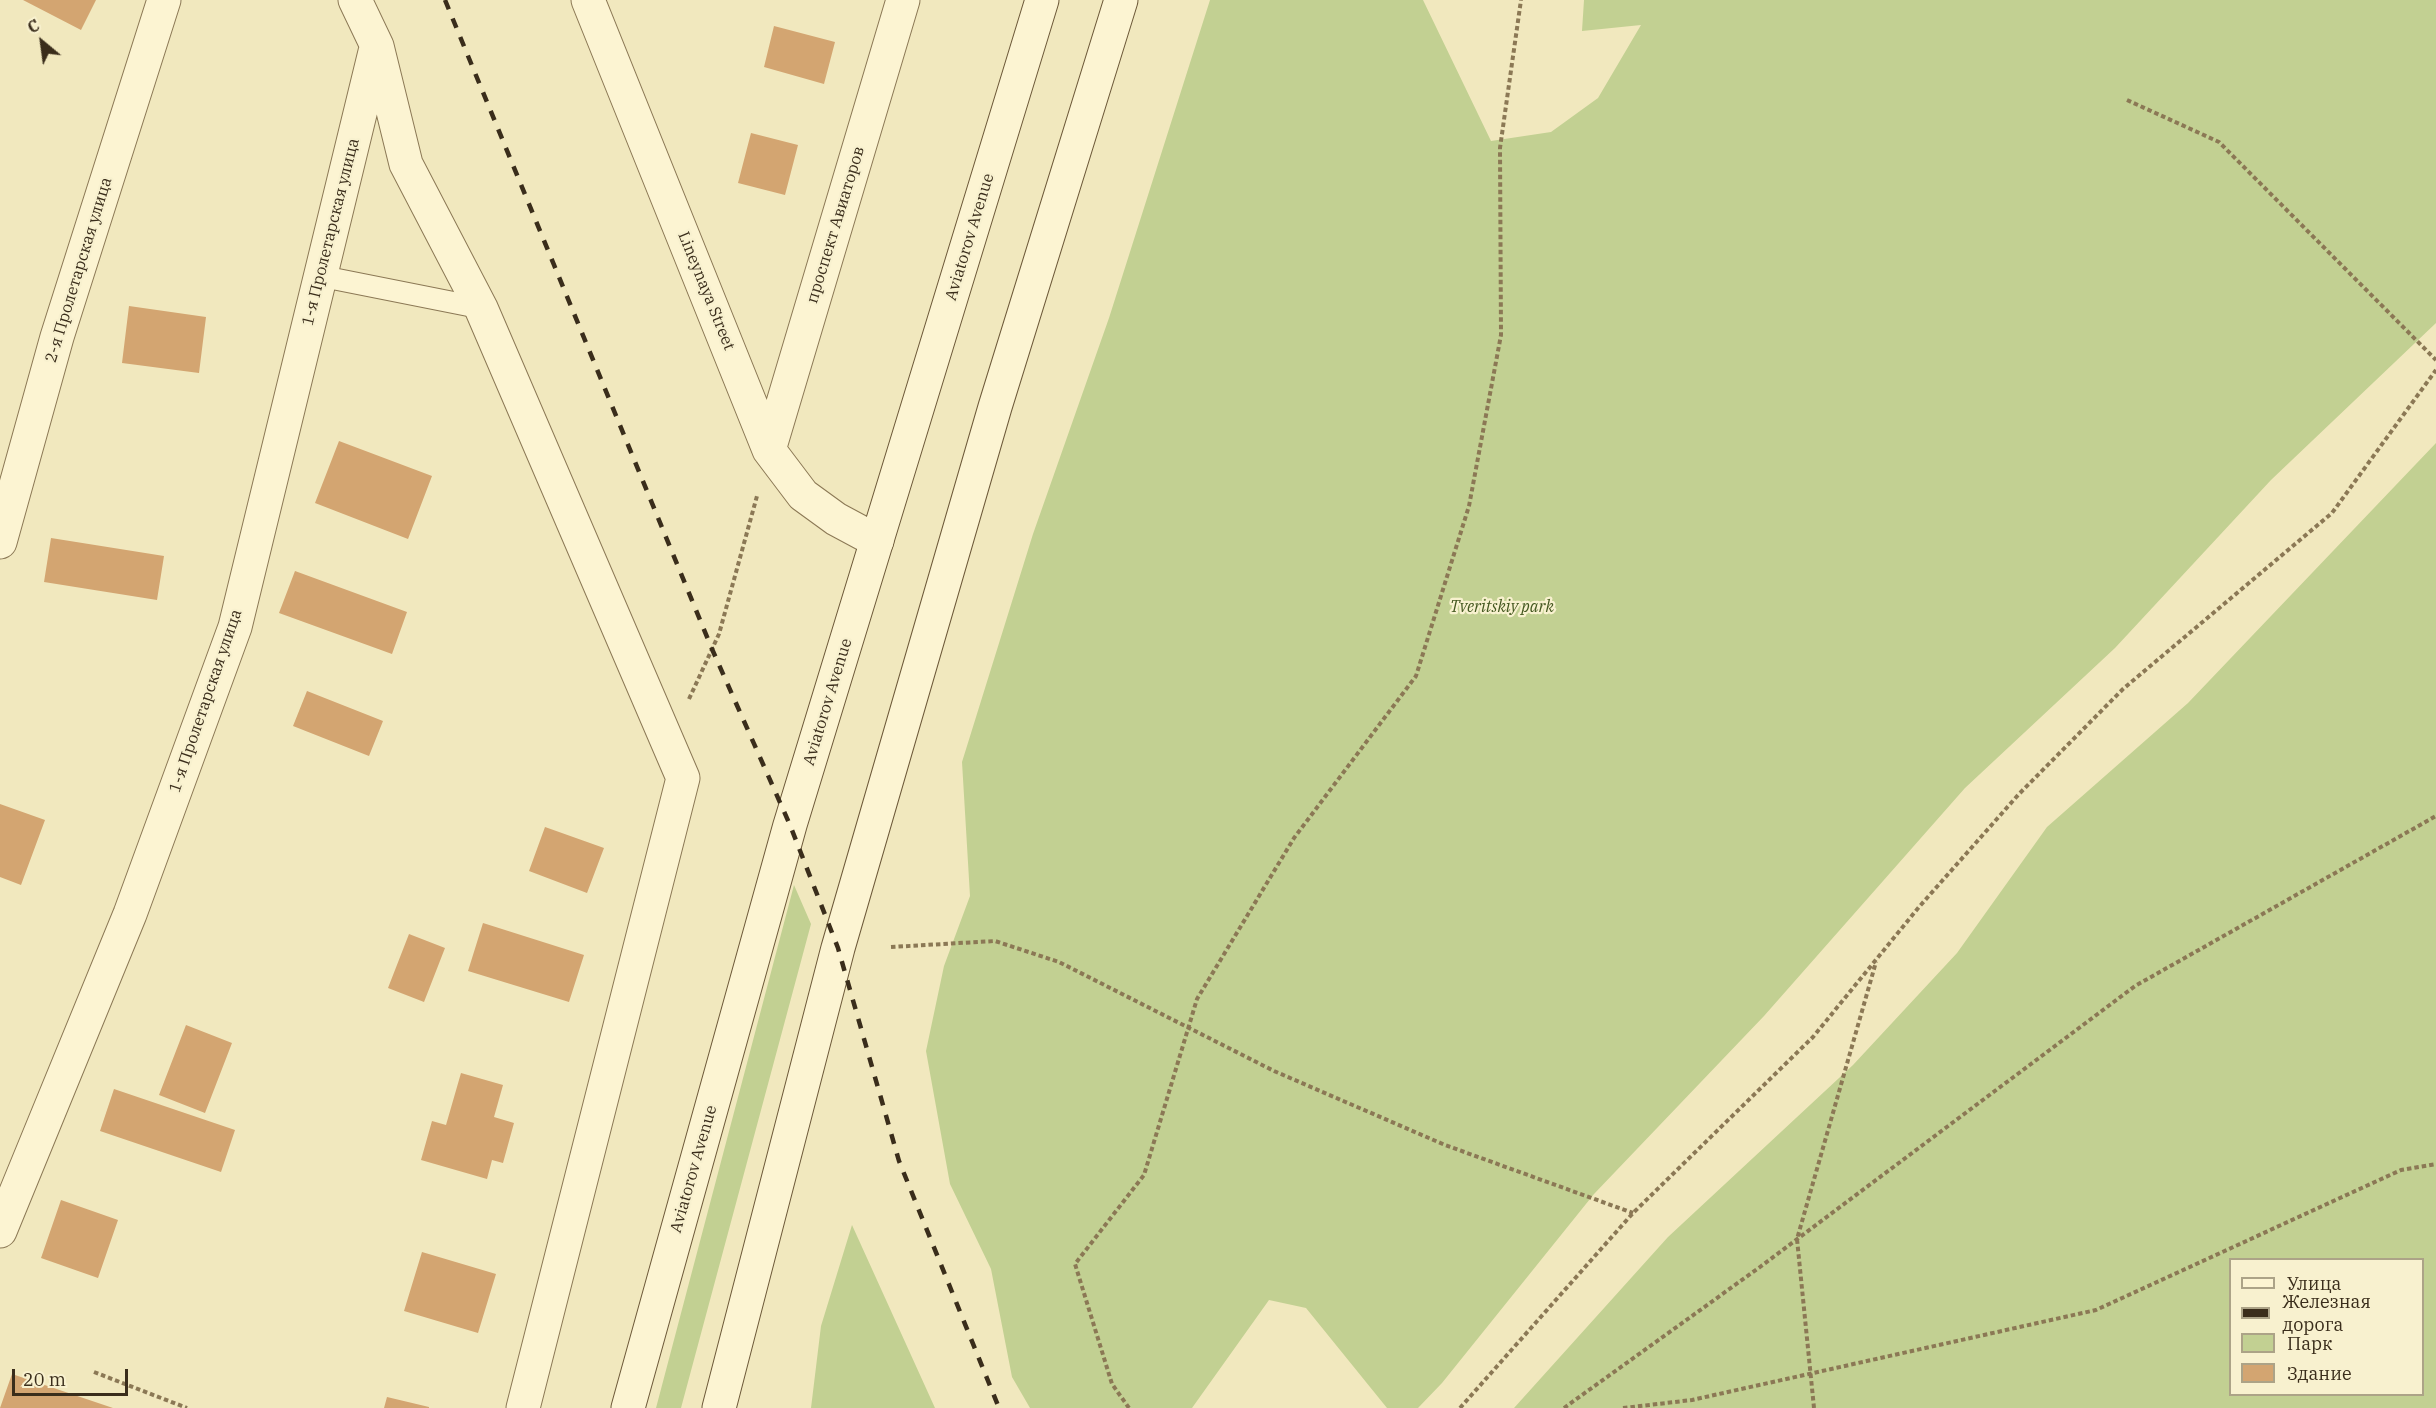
<!DOCTYPE html>
<meta charset="utf-8">
<style>
body{margin:0}
#map{position:relative;width:2436px;height:1408px;overflow:hidden;background:#f1e8be;font-family:"IBM Plex Serif",serif}
canvas{display:block}
.legend{position:absolute;left:2229px;top:1258px;width:195px;height:138px;box-sizing:border-box;background:#f8f1cf;border:2px solid #aca387;margin:0;padding:8px 10px;list-style:none;font-size:18px;color:#3a2d1b}
.legend li{display:flex;align-items:center;gap:12px;height:30px}
.legend b{width:30px;border:2px solid #aca387}
.north{position:absolute;left:12px;top:12px;width:60px;height:60px;-webkit-text-stroke:4px #f8f1cf;paint-order:stroke;rotate:331deg;font-size:16px;font-weight:700;line-height:24px;text-align:center;color:#3a2d1b}
.north::after{content:'';display:block;margin:auto;width:21px;height:27px;background:#3a2d1b;clip-path:polygon(50% 0,100% 100%,50% 72%,0 100%)}
.scale{position:absolute;left:12px;top:1369px;width:116px;height:27px;box-sizing:border-box;border:3px solid #3a2d1b;border-top:0;padding-left:8px;font-size:18px;line-height:21px;white-space:nowrap;color:#3a2d1b;-webkit-text-stroke:4px #f8f1cf;paint-order:stroke}
</style>
<div id="map">
<canvas width="2436" height="1408"></canvas>
<ul class="legend">
<li><b style="height:8px;background:#fcf4d2"></b>Улица</li>
<li><b style="height:8px;background:#3a2d1b"></b>Железная дорога</li>
<li><b style="height:16px;background:#c2d092"></b>Парк</li>
<li><b style="height:16px;background:#d3a571"></b>Здание</li>
</ul>
<div class="north">С</div>
<div class="scale">20 m</div>
</div>
<script>
const ctx = document.querySelector('canvas').getContext('2d');
ctx.lineJoin = 'round';
function fill(path, color) {
  ctx.fillStyle = color;
  ctx.fill(path, 'evenodd');
}
function poly(rows) {
  const path = new Path2D();
  for (const r of rows) {
    path.moveTo(r[0], r[1]);
    for (let i = 2; i < r.length; i += 2) path.lineTo(r[i], r[i + 1]);
  }
  return path;
}
function strokePath(path, color, width, dash) {
  ctx.strokeStyle = color;
  ctx.lineWidth = width;
  ctx.lineCap = dash ? 'butt' : 'round';
  ctx.setLineDash(dash || []);
  ctx.stroke(path);
}
function write(font, color, halo, rows, align = 'center') {
  ctx.font = font + ' "IBM Plex Serif",serif';
  ctx.lineWidth = 4.5;
  ctx.setLineDash([]);
  ctx.textBaseline = 'middle';
  ctx.strokeStyle = halo;
  ctx.fillStyle = color;
  for (const [text, x, y, turn = 0] of rows) {
    ctx.save();
    ctx.translate(x, y);
    ctx.rotate((+turn || 0) * Math.PI / 180);
    ctx.textAlign = isNaN(turn) ? turn : align;
    if (halo) ctx.strokeText(text, 0, 0);
    ctx.fillText(text, 0, 0);
    ctx.restore();
  }
}
fill(poly([
 [1210,0,1423,0,1491,141,1551,132,1598,98,1641,25,1582,31,1584,0,2436,0,2436,323,2271,480,2115,648,1965,788,1764,1016,1594,1194,1442,1383,1418,1408,1387,1408,1306,1308,1269,1300,1192,1408,1030,1408,1012,1377,991,1269,950,1184,926,1051,944,966,970,896,962,762,1033,534,1109,318],
 [2436,443,2436,1408,1514,1408,1668,1237,1853,1065,1957,953,2047,827,2188,703],
 [2230,1260,2422,1260,2422,1394,2230,1394],
 [794,885,811,924,681,1408,656,1408],
 [852,1225,935,1408,811,1408,821,1326]
]), '#c2d092');
fill(poly([
 [23,0,96,0,81,30],
 [774,26,835,42,824,84,764,67],
 [751,133,798,145,785,195,738,183],
 [129,306,206,317,199,373,122,363],
 [339,441,432,476,408,539,315,503],
 [51,538,164,556,157,600,44,582],
 [295,571,407,612,392,654,279,613],
 [307,691,383,721,369,756,293,726],
 [0,804,45,820,21,885,0,877],
 [545,827,604,848,587,893,529,871],
 [483,923,584,955,569,1002,468,971],
 [409,934,445,948,424,1002,388,988],
 [186,1025,232,1043,205,1113,159,1095],
 [461,1073,503,1085,494,1117,514,1123,503,1163,492,1160,487,1179,421,1160,432,1121,446,1125],
 [114,1089,235,1130,221,1172,100,1131],
 [61,1200,118,1220,98,1278,41,1258],
 [422,1252,496,1274,478,1333,404,1311],
 [12,1374,113,1408,0,1408],
 [387,1397,429,1407,429,1408,384,1408]
]), '#d3a571');
const lane = poly([
 [320,276,481,308]
]);
const street = poly([
 [355,0,377,46,406,164,481,308,683,778,523,1408],
 [588,0,769,450,803,495,836,519,877,541],
 [769,450,903,0],
 [0,542,57,337,164,0],
 [0,1231,130,914,235,627,375,52]
]);
const secondary = poly([
 [628,1408,790,825,1042,0],
 [719,1408,838,948,995,407,1121,0]
]);
strokePath(lane, '#8b7855', 23);
strokePath(street, '#8b7855', 35);
strokePath(secondary, '#6d5939', 35);
strokePath(poly([
 [2127,100,2219,142,2436,360],
 [689,699,719,634,757,496],
 [891,947,995,941,1059,962,1274,1071,1445,1145,1633,1213],
 [94,1372,187,1408],
 [1129,1408,1112,1384,1075,1264,1144,1175,1197,999,1294,838,1416,676,1469,506,1501,335,1500,148,1521,0],
 [1460,1408,1633,1213,1813,1037,1919,907,2019,794,2123,689,2332,513,2436,370],
 [1564,1408,1760,1267,2135,986,2436,816],
 [1623,1408,1692,1400,2096,1310,2401,1170,2436,1164],
 [1814,1408,1797,1239,1876,962]
]), '#8b7855', 4, [4.5, 3]);
strokePath(lane, '#fcf4d2', 21);
strokePath(street, '#fcf4d2', 33);
strokePath(secondary, '#fcf4d2', 33);
strokePath(poly([
 [445,0,712,649,790,825,838,948,899,1161,999,1408]
]), '#3a2d1b', 4.5, [10, 10]);
write('16px', '#3a2d1b', '#f8f1cf', [
 ["проспект Авиаторов",836,225,-73],
 ["1-я Пролетарская улица",331,232,-76],
 ["Aviatorov Avenue",970,237,-73],
 ["2-я Пролетарская улица",79,270,-73],
 ["Lineynaya Street",706,291,68],
 ["1-я Пролетарская улица",206,701,-71],
 ["Aviatorov Avenue",828,702,-73],
 ["Aviatorov Avenue",694,1169,-74]
]);
write('italic 16px', '#445820', '#f8f1cf', [
 ["Tveritskiy park",1502,607]
]);
</script>
